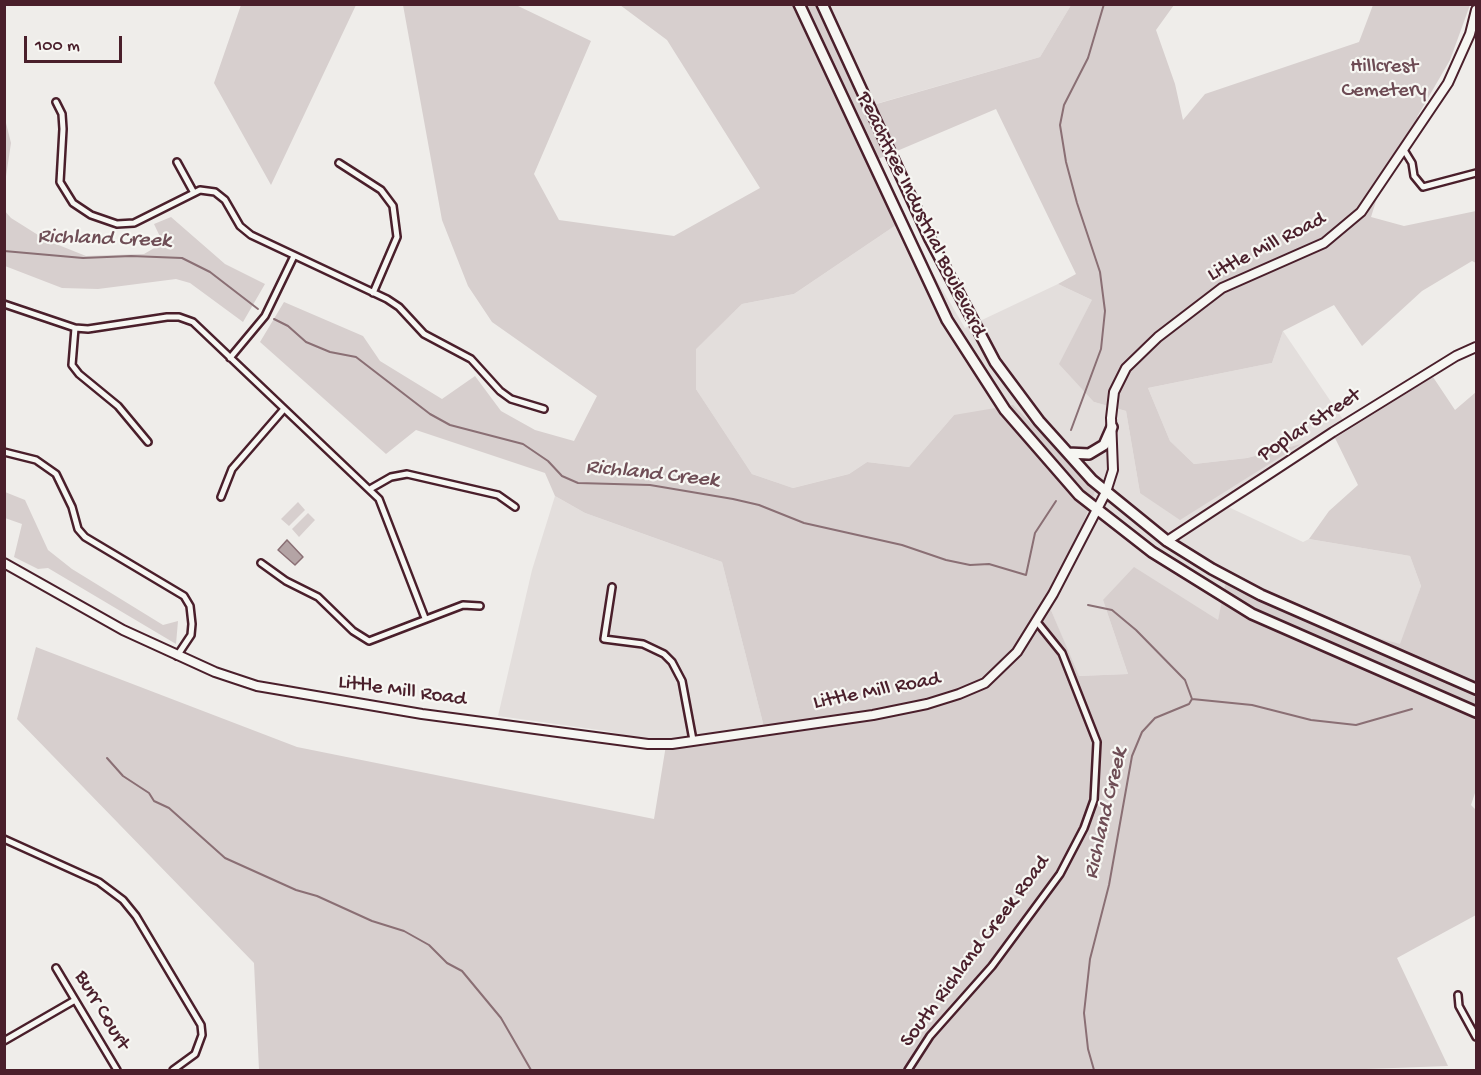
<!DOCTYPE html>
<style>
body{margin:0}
#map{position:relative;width:1481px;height:1075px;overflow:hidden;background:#efedea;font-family:"Gochi Hand",sans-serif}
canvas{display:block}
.frame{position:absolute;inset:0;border:6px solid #4a1f2b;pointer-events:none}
.scale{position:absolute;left:24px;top:36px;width:98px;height:27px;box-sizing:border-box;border:3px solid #4a1f2b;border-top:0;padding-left:8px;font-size:18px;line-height:21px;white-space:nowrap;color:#4a1f2b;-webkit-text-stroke:4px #f6f6f2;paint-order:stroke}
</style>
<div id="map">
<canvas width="1481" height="1075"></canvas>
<div class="frame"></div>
<div class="scale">100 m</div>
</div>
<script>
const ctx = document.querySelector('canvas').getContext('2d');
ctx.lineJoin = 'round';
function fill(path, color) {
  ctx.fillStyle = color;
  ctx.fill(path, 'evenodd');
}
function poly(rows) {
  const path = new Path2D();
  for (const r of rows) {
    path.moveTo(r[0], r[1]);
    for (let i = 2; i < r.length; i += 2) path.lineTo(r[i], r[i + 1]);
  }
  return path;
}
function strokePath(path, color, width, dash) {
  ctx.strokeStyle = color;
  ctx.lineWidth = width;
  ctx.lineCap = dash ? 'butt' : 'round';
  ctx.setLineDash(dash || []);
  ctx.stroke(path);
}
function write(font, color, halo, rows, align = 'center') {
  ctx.font = font + ' "Gochi Hand",sans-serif';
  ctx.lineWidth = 4.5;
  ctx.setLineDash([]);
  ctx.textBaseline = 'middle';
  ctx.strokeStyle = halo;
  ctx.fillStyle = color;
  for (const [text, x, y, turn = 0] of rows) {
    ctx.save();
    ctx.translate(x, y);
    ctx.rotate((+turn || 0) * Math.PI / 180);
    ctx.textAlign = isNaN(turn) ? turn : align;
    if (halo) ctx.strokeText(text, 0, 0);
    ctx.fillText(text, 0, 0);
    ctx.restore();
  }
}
fill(poly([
 [817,5,1071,5,1040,57,865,107],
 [902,221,965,328,1058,284,1092,300,1094,402,1126,411,1140,493,1298,445,1247,458,1194,464,1170,441,1148,388,1272,363,1283,331,1344,421,1222,504,1303,542,1309,539,1410,556,1421,586,1401,645,1352,631,1227,581,1218,621,1103,600,1128,674,1078,676,1051,610,1096,489,954,415,909,467,867,462,849,474,793,488,752,474,696,389,696,348,742,304,794,294],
 [555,496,585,513,722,562,765,731,666,745,606,731,498,716,532,570]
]), '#e3dedc');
fill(poly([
 [241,5,356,5,271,185,214,83],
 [403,5,516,5,591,41,534,174,559,220,674,236,760,188,667,40,620,5,817,5,866,107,1040,57,1071,5,1174,5,1156,30,1175,84,1183,120,1205,94,1359,42,1373,5,1470,5,1450,60,1417,117,1426,114,1387,166,1371,217,1404,226,1476,211,1476,263,1472,261,1422,291,1362,346,1334,305,1283,331,1272,363,1148,388,1170,441,1194,464,1247,458,1301,444,1180,520,1140,493,1126,411,1094,402,1059,364,1092,300,1058,284,1076,274,996,109,871,162,902,221,794,294,742,304,696,349,696,389,752,474,793,488,849,474,867,462,909,467,954,415,1013,405,1096,489,1051,610,1079,676,1128,674,1103,600,1134,567,1218,620,1226,581,1352,631,1400,644,1421,586,1410,556,1309,539,1329,511,1358,485,1335,438,1433,377,1455,410,1476,392,1476,790,1471,805,1476,810,1476,915,1397,958,1448,1066,1339,1070,259,1070,254,963,17,719,36,647,297,747,654,819,666,745,765,731,722,562,585,513,555,496,545,473,416,430,386,454,260,342,284,302,363,336,380,361,442,399,475,376,501,411,535,430,574,441,597,396,492,322,468,286,442,220],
 [5,119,11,143,5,183,4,119],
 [4,210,11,218,46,240,86,256,144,254,163,243,154,224,171,217,225,264,265,284,243,322,190,283,176,279,98,289,62,288,5,266],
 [5,492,25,500,48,550,72,569,163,625,178,621,176,644,48,568,38,569,14,557,22,524,5,518],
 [298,502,305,510,289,526,281,519],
 [308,513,315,520,299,537,292,529]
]), '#d7cfce');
const water = poly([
 [287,540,303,557,295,565,278,550,287,540]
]);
fill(water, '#b4a4a5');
strokePath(water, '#8a6f74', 1.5);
strokePath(poly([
 [4,251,83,258,131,256,182,258,210,272,258,309],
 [274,319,288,326,306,342,330,352,356,357,430,414,450,425,523,444,548,461,562,476,578,483,650,485,733,499,759,505,804,523,902,545,946,560,970,565,989,564,1026,575,1035,533,1056,501],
 [1071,430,1101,349,1105,311,1100,272,1077,203,1066,162,1060,125,1064,105,1088,58,1104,4],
 [1088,605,1112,610,1136,630,1185,680,1192,699],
 [1192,699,1252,705,1311,720,1356,725,1412,709],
 [107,758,123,776,149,793,154,801,169,808,225,858,296,890,317,896,372,921,404,931,429,945,447,963,462,971,501,1018,531,1070],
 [1094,1070,1088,1049,1084,1013,1090,959,1109,885,1132,756,1142,732,1155,718,1189,704,1192,699]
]), '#8a6f74', 2);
const street = poly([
 [56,102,62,114,63,129,60,182,73,203,91,215,117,224,134,223,200,190,215,192,225,200,240,226,251,235,387,299,399,307,424,334,471,359,500,391,511,399,544,409],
 [1404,150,1412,163,1414,176,1423,187,1476,173],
 [177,162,194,193],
 [339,163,381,190,393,206,397,237,373,293],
 [4,304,75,328,88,329,167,317,179,317,193,322,379,499,425,618],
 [75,328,72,365,79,374,118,406,148,442],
 [230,358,265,316,294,256],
 [4,452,36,460,56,474,72,507,78,529,85,537,184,596,190,606,192,624,191,635,177,656],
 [370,489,391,477,407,474,498,495,515,507],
 [221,497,232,469,284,409],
 [261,563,286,581,318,597,353,631,369,641,463,605,480,606],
 [612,587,604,639,643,644,664,654,672,662,682,681,693,740],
 [4,839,99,882,123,900,136,916,201,1025,202,1035,195,1054,173,1070],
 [56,968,117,1070],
 [1458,995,1459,1006,1476,1037],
 [4,1041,75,1000],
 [908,1070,930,1036,992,966,1060,874,1084,828,1094,800,1097,742,1062,653,1037,622]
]);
const secondary = poly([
 [1167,541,1333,432,1456,356,1476,347],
 [4,563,123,630,215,672,257,686,422,714,648,744,672,744,873,715,927,704,959,694,985,683,1017,652,1053,594,1106,492,1113,470,1111,418,1114,392,1126,368,1158,337,1222,288,1324,243,1361,212,1448,83,1470,34,1476,10]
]);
const primary = poly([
 [799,4,947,320,1005,410,1079,495,1152,552,1252,614,1476,712],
 [822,4,930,239,995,362,1039,421,1092,480,1167,541,1212,569,1261,595,1476,689],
 [1068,453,1089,454,1104,445,1112,427]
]);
strokePath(street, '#4a1f2b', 10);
strokePath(secondary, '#4a1f2b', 12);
strokePath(primary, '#4a1f2b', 14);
strokePath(street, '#f6f6f2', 5);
strokePath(secondary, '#f6f6f2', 8);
strokePath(primary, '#f6f6f2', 9);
write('21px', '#6d4b54', '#f6f6f2', [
 ["Hillcrest",1384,68],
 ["Cemetery",1384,92]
]);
write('21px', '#4a1f2b', '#f6f6f2', [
 ["Peachtree Industrial Boulevard",920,215,64],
 ["Little Mill Road",1267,248,-27],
 ["Poplar Street",1310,426,-33],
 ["Little Mill Road",402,692,8],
 ["Little Mill Road",877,692,-11],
 ["South Richland Creek Road",976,952,-53],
 ["Burr Court",101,1011,59]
]);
write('italic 22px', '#6f4e56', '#f6f6f2', [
 ["Richland Creek",104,240,2],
 ["Richland Creek",652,475,6],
 ["Richland Creek",1107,814,-77]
]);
</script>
